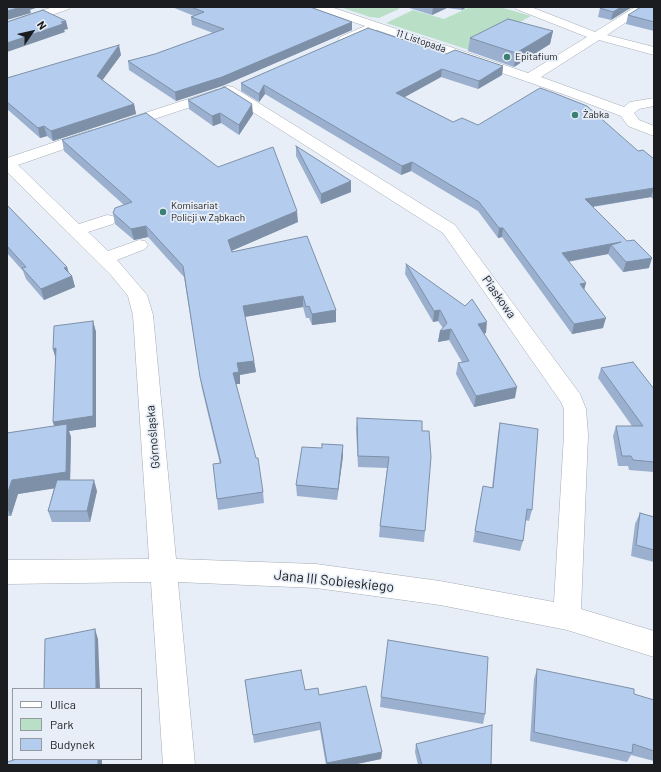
<!DOCTYPE html>
<meta charset="utf-8">
<style>
body{margin:0}
#map{position:relative;width:661px;height:772px;overflow:hidden;background:#e7eef7;font-family:Barlow,sans-serif}
canvas{display:block}
.frame{position:absolute;inset:0;border:8px solid #1a1c1f;pointer-events:none}
.legend{position:absolute;left:12px;top:688px;width:130px;height:72px;box-sizing:border-box;background:#e7eef7;border:1px solid #959aa1;margin:0;padding:5px 7px;list-style:none;font-size:12px;color:#1a1c1f}
.legend li{display:flex;align-items:center;gap:8px;height:20px}
.legend b{width:20px;border:1px solid #959aa1}
.north{position:absolute;left:12px;top:12px;width:40px;height:40px;-webkit-text-stroke:3px #e7eef7;paint-order:stroke;rotate:56deg;font-size:11px;font-weight:700;line-height:16px;text-align:center;color:#1a1c1f}
.north::after{content:'';display:block;margin:auto;width:14px;height:18px;background:#1a1c1f;clip-path:polygon(50% 0,100% 100%,50% 72%,0 100%)}
</style>
<div id="map">
<canvas width="661" height="772"></canvas>
<div class="frame"></div>
<ul class="legend">
<li><b style="height:5px;background:#fff"></b>Ulica</li>
<li><b style="height:11px;background:#b9e0c7"></b>Park</li>
<li><b style="height:11px;background:#b4cdef"></b>Budynek</li>
</ul>
<div class="north">N</div>
</div>
<script>
const ctx = document.querySelector('canvas').getContext('2d');
ctx.lineJoin = 'round';
function fill(path, color) {
  ctx.fillStyle = color;
  ctx.fill(path, 'evenodd');
}
function poly(rows) {
  const path = new Path2D();
  for (const r of rows) {
    path.moveTo(r[0], r[1]);
    for (let i = 2; i < r.length; i += 2) path.lineTo(r[i], r[i + 1]);
  }
  return path;
}
function strokePath(path, color, width, dash) {
  ctx.strokeStyle = color;
  ctx.lineWidth = width;
  ctx.lineCap = dash ? 'butt' : 'round';
  ctx.setLineDash(dash || []);
  ctx.stroke(path);
}
function write(font, color, halo, rows, align = 'center') {
  ctx.font = font + ' Barlow,sans-serif';
  ctx.lineWidth = 3.5;
  ctx.setLineDash([]);
  ctx.textBaseline = 'middle';
  ctx.strokeStyle = halo;
  ctx.fillStyle = color;
  for (const [text, x, y, turn = 0] of rows) {
    ctx.save();
    ctx.translate(x, y);
    ctx.rotate((+turn || 0) * Math.PI / 180);
    ctx.textAlign = isNaN(turn) ? turn : align;
    if (halo) ctx.strokeText(text, 0, 0);
    ctx.fillText(text, 0, 0);
    ctx.restore();
  }
}
fill(poly([
 [340,7,399,7,399,9,379,18,370,17],
 [470,7,500,7,531,16,469,50,386,23,413,10,444,19]
]), '#b9e0c7');
const minor = poly([
 [53,7,71,7,69,9,7,30,7,22,53,7],
 [314,7,331,7,528,73,587,37,516,9,514,7,531,7,595,32,635,7,649,7,607,35,654,47,654,55,599,40,541,77,624,107,630,102,654,98,654,106,639,109,634,113,639,120,654,126,654,136,628,126,621,116,563,94,377,30,348,43,340,43,338,40,340,37,365,26,316,9,314,7],
 [228,86,233,87,455,225,580,394,586,409,588,435,581,609,654,631,654,657,567,630,440,605,316,588,178,582,195,765,163,765,151,582,7,584,7,560,149,559,133,315,128,296,111,275,7,172,7,158,91,130,96,132,99,135,96,138,18,165,79,224,107,215,113,216,116,220,113,224,88,232,108,251,139,240,145,241,148,245,145,249,117,260,147,295,153,315,176,559,316,564,440,581,554,602,564,435,564,409,561,402,443,233,223,93,221,90,223,87,228,86],
 [216,90,221,91,223,94,221,97,127,128,117,128,115,125,117,122,216,90]
]);
strokePath(minor, '#a5acb5', 1);
fill(minor, '#fff');
fill(poly([
 [172,7,310,7,352,22,352,30,222,86,176,101,129,70,128,61,155,54,213,33,192,25,191,17,194,16],
 [406,7,467,7,462,10,447,8,432,15],
 [601,7,632,7,611,20,598,17,600,8],
 [654,7,654,31,626,24,628,15],
 [553,31,550,44,514,67,468,51,470,38],
 [446,54,503,66,502,75,478,89,441,77,404,97,453,122,478,125,638,151,654,159,654,200,651,197,593,207,649,268,623,272,608,254,568,262,586,283,584,290,603,328,572,334,502,237,498,238,478,211,411,171,401,175,265,94,259,102,241,91,241,83],
 [121,55,102,80,134,104,136,114,53,141,47,136,40,138,7,109,7,78],
 [188,100,253,114,239,135,221,123,213,126,189,109],
 [62,140,218,167,298,222,231,251,232,252,307,236,336,322,312,325,309,318,306,318,303,307,245,317,254,361,256,372,240,375,240,384,236,384,263,492,264,503,218,510,217,499,220,464,202,389,184,277,148,237,134,240,115,224,113,213,124,205,64,151],
 [296,146,351,181,351,192,321,204,296,156],
 [7,205,67,267,69,273,72,276,75,287,44,300,26,279,23,271,7,253],
 [406,264,486,333,484,334,515,398,474,407,456,374,458,363,462,362,449,340,438,342,440,331,443,328,438,321,433,322,405,274],
 [93,321,96,332,96,427,69,431,71,437,70,480,97,491,90,522,52,522,48,511,54,488,18,494,11,516,7,516,7,433,54,426,53,422,56,358,53,349],
 [601,368,654,389,654,472,629,470,628,466,618,466,613,436,616,426,632,426,598,378],
 [357,418,422,421,425,531,424,542,379,537,380,526,387,468,358,467,356,429],
 [500,423,532,510,529,521,525,520,523,541,520,551,473,542,481,497,492,488,498,434],
 [343,445,343,456,337,500,297,496,296,485,322,448],
 [640,513,654,517,654,562,631,556,635,524],
 [537,669,654,700,654,761,631,755,627,762,530,741,534,679],
 [245,680,305,690,319,695,382,752,381,759,352,765,326,765,320,730,254,743],
 [381,697,485,714,483,724,380,707],
 [416,744,491,765,418,765,415,752]
]), '#9bb0ce');
fill(poly([
 [21,7,39,7,30,10,31,13,7,20,7,11],
 [433,7,447,7,447,8,432,15],
 [462,7,467,7,462,10],
 [621,7,632,7,611,20,613,12],
 [66,21,68,29,64,30,65,32,7,52,7,43],
 [352,22,352,30,222,86,176,101,175,92],
 [553,31,550,44,514,67,516,53],
 [119,45,121,55,99,85,97,76],
 [503,66,502,75,478,89,479,81],
 [442,69,441,77,396,102,396,93],
 [264,85,265,94,259,102,259,94],
 [134,104,136,114,53,141,51,131],
 [252,104,253,114,239,135,239,125],
 [220,113,221,123,213,126,212,116],
 [44,126,47,136,40,138,38,128],
 [412,162,411,171,401,175,402,166],
 [351,181,351,192,321,204,321,194],
 [654,188,651,197,583,208,585,199],
 [297,211,298,222,229,252,228,240],
 [146,226,148,237,134,240,131,229],
 [499,228,503,228,502,237,498,238],
 [621,242,611,245,608,254,559,263,562,253],
 [652,258,649,268,623,272,626,262],
 [67,267,70,277,72,276,75,287,44,300,41,289,64,268],
 [586,283,583,293,580,284],
 [303,296,303,307,244,317,243,306],
 [336,310,336,322,312,325,312,314],
 [440,310,438,321,433,322,434,311],
 [606,318,603,328,572,334,574,324],
 [93,321,96,332,96,427,69,431,71,437,70,486,18,494,11,516,7,508,7,495,12,480,57,433,53,422],
 [487,322,486,333,476,335,478,324],
 [451,329,449,340,438,342,440,331],
 [56,348,56,360,53,349],
 [254,361,256,372,240,375,240,384,234,384,233,373,237,363],
 [517,387,515,398,474,407,476,396],
 [343,445,343,456,337,500,338,489],
 [94,480,97,491,90,522,87,511],
 [95,629,98,639,100,689,96,689],
 [382,752,381,759,352,765,327,765,327,763],
 [98,759,102,759,102,765,98,765]
]), '#7e90a7');
const building = poly([
 [7,7,21,7,7,11,7,7],
 [191,7,310,7,352,22,222,77,175,92,128,61,155,54,224,29,191,17,204,12,191,7],
 [601,7,621,7,613,12,600,8,601,7],
 [641,7,654,7,654,22,628,15,641,7],
 [43,10,66,21,61,22,63,24,7,43,7,22,43,10],
 [508,19,553,31,516,53,470,38,508,19],
 [368,28,446,54,455,50,503,66,479,81,442,69,396,93,453,122,462,118,478,125,540,88,554,93,587,106,638,151,643,150,654,159,654,188,585,199,627,241,634,240,652,258,626,262,611,245,621,242,562,253,586,283,580,284,606,318,574,324,503,228,499,228,479,202,412,162,402,166,264,85,259,94,241,83,368,28],
 [119,45,97,76,134,104,51,131,44,126,38,128,7,102,7,78,119,45],
 [225,87,252,104,239,125,220,113,212,116,188,100,225,87],
 [146,113,218,167,273,147,297,211,228,240,232,252,307,236,336,310,312,314,309,306,306,307,303,296,243,306,254,361,237,363,239,372,233,373,256,458,258,458,263,492,217,499,213,464,221,463,200,377,183,266,146,226,131,229,113,213,115,208,132,202,62,140,146,113],
 [296,146,351,181,321,194,296,146],
 [7,205,67,267,64,268,72,276,41,289,22,268,26,267,7,246,7,205],
 [406,264,465,306,472,299,487,322,478,324,517,387,476,396,458,363,469,361,451,329,440,331,447,323,440,310,434,311,406,264],
 [93,321,93,416,53,422,56,348,53,349,54,326,93,321],
 [633,362,654,389,654,462,633,460,631,456,622,456,616,426,643,426,601,368,633,362],
 [357,418,422,421,422,431,429,431,431,457,425,531,380,526,389,457,358,456,357,418],
 [500,423,538,429,532,510,527,509,523,541,475,531,483,486,493,488,500,423],
 [67,424,66,472,12,480,7,495,7,433,67,424],
 [322,444,343,445,338,489,296,485,302,447,322,448,322,444],
 [57,480,94,480,87,511,48,511,57,480],
 [640,513,654,517,654,550,636,545,640,513],
 [95,629,96,689,44,689,45,639,95,629],
 [388,640,488,657,485,714,381,697,388,640],
 [537,669,634,689,634,694,654,700,654,751,633,744,632,753,534,732,537,669],
 [301,670,305,690,318,688,319,695,366,686,382,752,327,763,320,722,253,735,245,680,301,670],
 [492,725,491,765,422,765,416,744,492,725],
 [14,759,98,759,98,765,7,765,7,762,14,760,14,759]
]);
fill(building, '#b4cdef');
strokePath(building, '#7e90a7', 1);
for (const [x, y, r, color] of [
 [507,57,4,"#3b8074"],
 [575,115,4,"#3b8074"],
 [163,212,4,"#3b8074"]
]) {
  const dot = new Path2D();
  dot.arc(x, y, r, 0, 2 * Math.PI);
  ctx.fillStyle = color;
  ctx.fill(dot);
  strokePath(dot, '#e7eef7', 1.5);
}
write('10px', '#1a1c1f', '#e7eef7', [
 ["11 Listopada",421,41,19]
]);
write('10px', '#1a1c1f', '#e7eef7', [
 ["Epitafium",515,57],
 ["Żabka",583,115],
 ["Komisariat",171,206],
 ["Policji w Ząbkach",171,218]
], 'left');
write('12px', '#1a1c1f', '#e7eef7', [
 ["Piaskowa",499,297,55],
 ["Górnośląska",153,437,-95]
]);
write('14px', '#1a1c1f', '#e7eef7', [
 ["Jana III Sobieskiego",334,581,6]
]);
</script>
